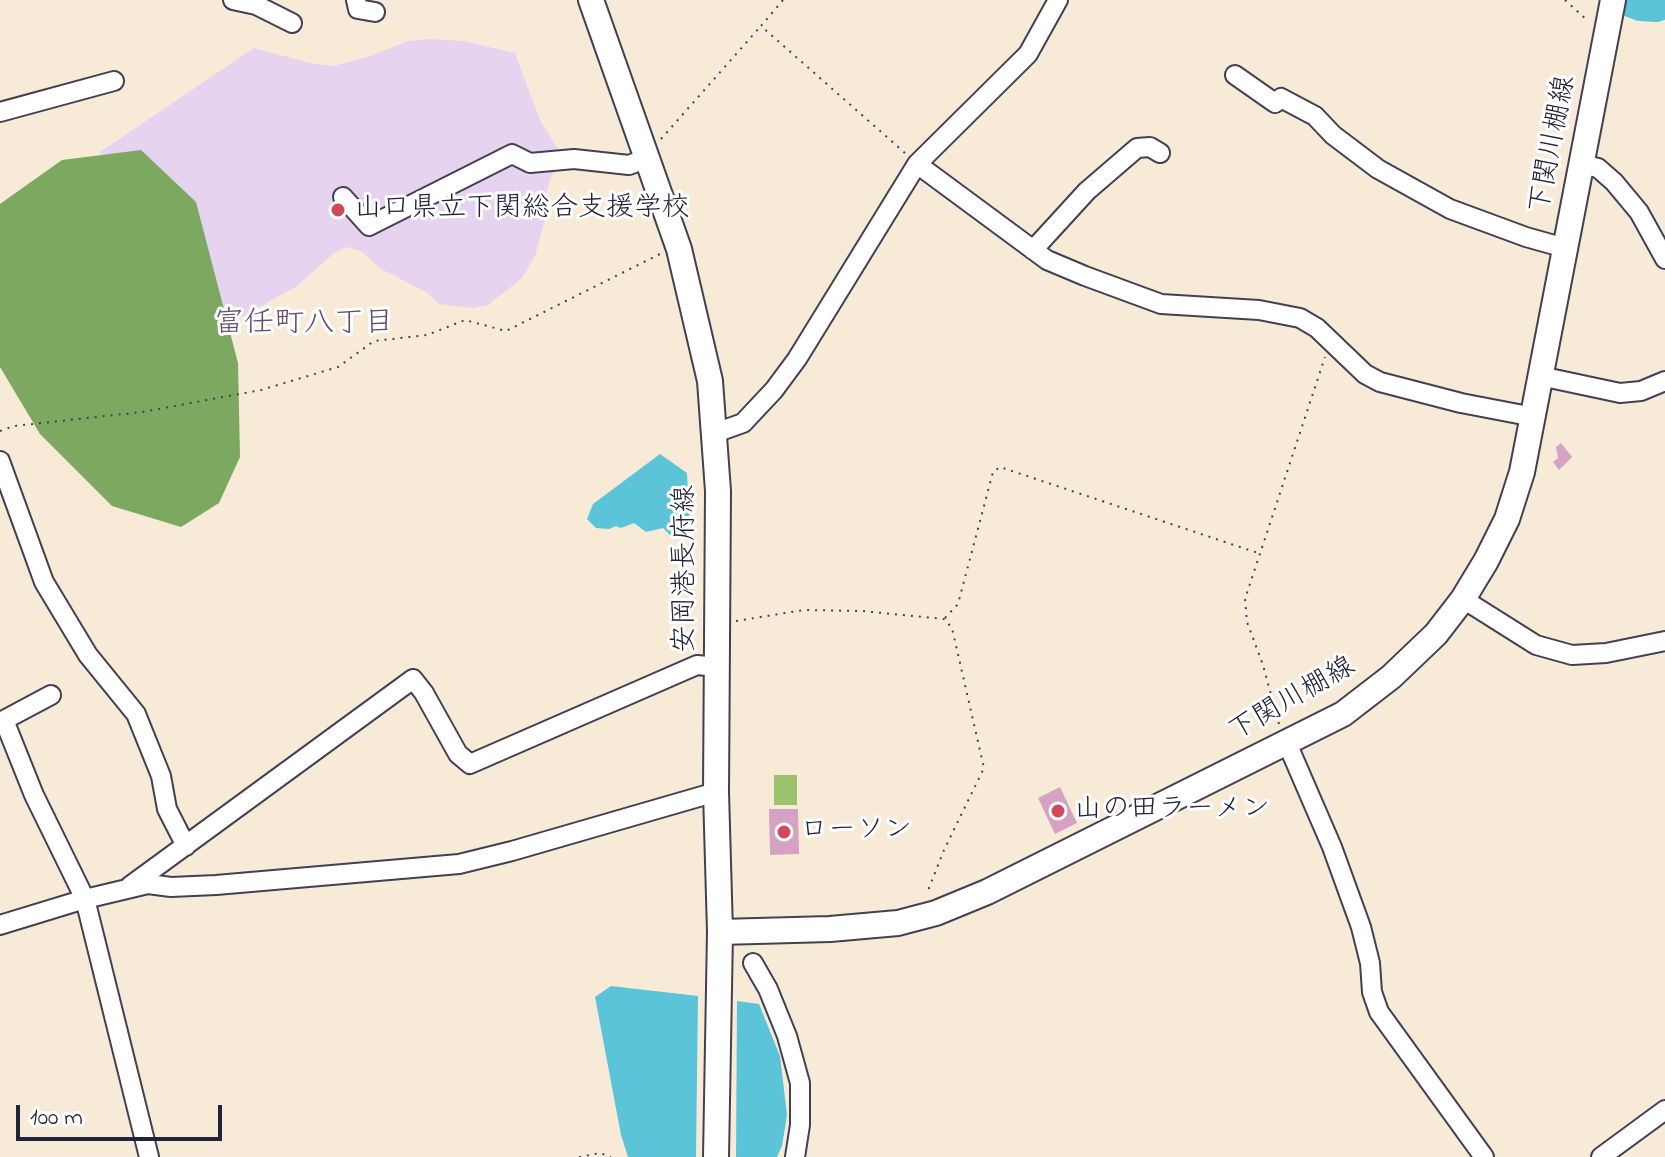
<!DOCTYPE html>
<meta charset="utf-8">
<style>
body{margin:0}
#map{position:relative;width:1665px;height:1157px;overflow:hidden;background:#f7ebd8;font-family:"Indie Flower",sans-serif}
canvas{display:block}
.scale{position:absolute;left:16px;top:1105px;width:206px;height:36px;box-sizing:border-box;border:4px solid #22223b;border-top:0;padding-left:10px;font-size:24px;line-height:28px;white-space:nowrap;color:#22223b;-webkit-text-stroke:6px #fff;paint-order:stroke}
</style>
<div id="map">
<canvas width="1665" height="1157"></canvas>
<div class="scale">100 m</div>
</div>
<script>
const ctx = document.querySelector('canvas').getContext('2d');
ctx.lineJoin = 'round';
function fill(path, color) {
  ctx.fillStyle = color;
  ctx.fill(path, 'evenodd');
}
function poly(rows) {
  const path = new Path2D();
  for (const r of rows) {
    path.moveTo(r[0], r[1]);
    for (let i = 2; i < r.length; i += 2) path.lineTo(r[i], r[i + 1]);
  }
  return path;
}
function strokePath(path, color, width, dash) {
  ctx.strokeStyle = color;
  ctx.lineWidth = width;
  ctx.lineCap = dash ? 'butt' : 'round';
  ctx.setLineDash(dash || []);
  ctx.stroke(path);
}
function write(font, color, halo, rows, align = 'center') {
  ctx.font = font + ' "Indie Flower","Klee One",sans-serif';
  ctx.lineWidth = 6;
  ctx.setLineDash([]);
  ctx.textBaseline = 'middle';
  ctx.strokeStyle = halo;
  ctx.fillStyle = color;
  for (const [text, x, y, turn = 0] of rows) {
    ctx.save();
    ctx.translate(x, y);
    ctx.rotate((+turn || 0) * Math.PI / 180);
    ctx.textAlign = isNaN(turn) ? turn : align;
    if (halo) ctx.strokeText(text, 0, 0);
    ctx.fillText(text, 0, 0);
    ctx.restore();
  }
}
fill(poly([
 [430,39,463,41,515,53,540,120,566,162,551,176,546,194,544,223,535,256,521,279,488,305,472,308,439,304,426,292,381,269,361,251,346,247,334,253,297,286,204,338,131,203,100,152,254,48,310,63,333,66,371,56,408,41]
]), '#e6d3f0');
fill(poly([
 [774,775,797,775,797,805,774,805]
]), '#9cc26d');
fill(poly([
 [141,150,196,202,238,363,240,457,219,503,181,527,112,506,40,434,0,367,0,204,62,160]
]), '#7da860');
fill(poly([
 [660,454,687,473,690,534,679,528,670,535,663,528,646,532,634,523,621,528,616,526,609,529,596,528,587,519,593,504],
 [611,986,698,996,696,1157,628,1157,621,1135,595,997],
 [737,1001,759,1004,780,1056,787,1115,782,1146,777,1157,736,1157]
]), '#5cc4d8');
strokePath(poly([
 [1617,0,1640,9,1656,10,1665,7]
]), '#5cc4d8', 24);
fill(poly([
 [1561,443,1572,457,1559,470,1553,462,1558,458,1556,447],
 [1060,787,1077,823,1055,834,1038,798],
 [769,809,798,809,799,854,770,855]
]), '#d6a2c4');
const minor = poly([
 [233,0,256,5,292,23],
 [356,0,358,9,375,12],
 [1235,75,1275,103,1281,98,1315,116,1333,135,1378,169,1450,209,1526,237,1565,248],
 [0,112,114,81],
 [917,164,1047,260,1085,276,1161,304,1259,310,1300,318,1317,328,1365,374,1380,382,1461,403,1534,417],
 [1582,164,1598,168,1614,182,1639,212,1665,259],
 [343,197,369,226,512,154,530,163,574,159,629,165,647,158],
 [1033,250,1087,191,1137,148,1150,147,1160,153],
 [1540,376,1620,393,1641,391,1665,381],
 [715,433,743,423,774,390,797,359,917,164,1028,54,1058,0],
 [0,461,44,582,88,655,136,714,161,776,167,809,186,846],
 [1463,599,1536,645,1572,655,1606,653,1665,641],
 [51,695,4,720,34,795,85,899,149,1157],
 [1287,743,1332,847,1361,927,1370,963,1372,992,1379,1012,1484,1157],
 [130,886,413,679,424,693,458,754,470,764,697,665,717,667],
 [0,925,85,899,148,884,171,887,216,885,459,864,512,851,716,792],
 [753,963,768,989,787,1036,800,1083,800,1125,795,1157],
 [1601,1157,1665,1110]
]);
const major = poly([
 [591,0,679,249,710,381,718,491,716,792,720,932,716,1157],
 [720,932,830,929,898,923,936,913,987,892,1343,714,1391,677,1436,634,1463,599,1486,561,1507,519,1522,472,1613,0]
]);
strokePath(minor, '#424053', 22);
strokePath(major, '#424053', 28);
strokePath(poly([
 [783,0,761,26,905,153],
 [1565,0,1588,21],
 [661,139,760,27],
 [0,431,14,426,142,412,261,390,338,367,374,341,427,335,465,320,506,331,662,253],
 [945,618,958,604,993,472,1000,467,1261,554],
 [736,621,804,610,862,611,944,619,952,628,984,768,944,850,929,888,930,892],
 [1279,724,1263,665,1247,622,1245,599,1325,357],
 [579,1157,600,1153,611,1157]
]), '#424053', 2, [2, 6]);
strokePath(minor, '#fff', 18);
strokePath(major, '#fff', 24);
for (const [x, y, r, color] of [
 [338,210,8,"#d1495b"],
 [1058,811,8,"#d1495b"],
 [784,832,8,"#d1495b"]
]) {
  const dot = new Path2D();
  dot.arc(x, y, r, 0, 2 * Math.PI);
  ctx.fillStyle = color;
  ctx.fill(dot);
  strokePath(dot, '#fff', 3);
}
write('28px', '#22223b', '#fff', [
 ["下関川棚線",1555,145,-79],
 ["安岡港長府線",687,569,-90],
 ["下関川棚線",1293,701,-30]
]);
write('28px', '#22223b', '#fff', [
 ["山口県立下関総合支援学校",354,210],
 ["山の田ラーメン",1074,811],
 ["ローソン",800,832]
], 'left');
write('30px', '#614f6b', '#fff', [
 ["富任町八丁目",304,326]
]);
</script>
